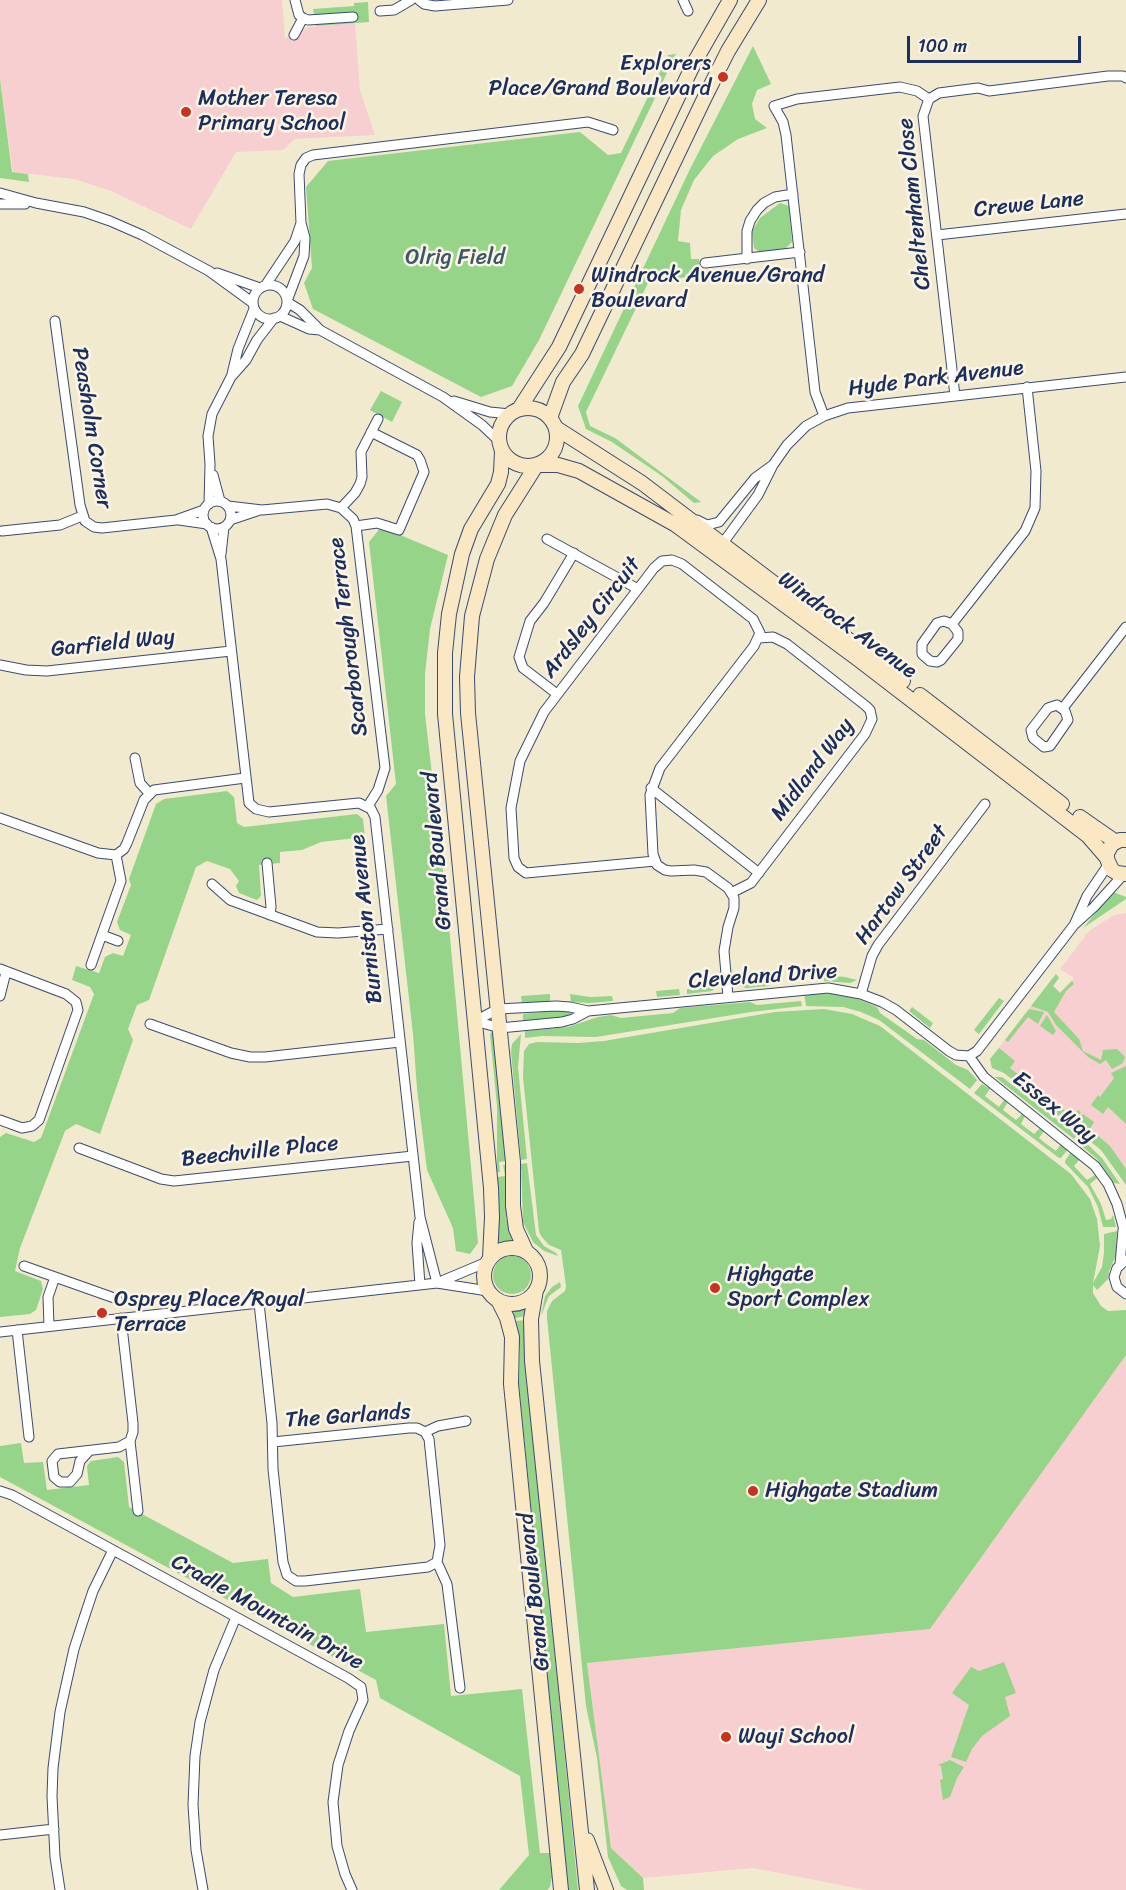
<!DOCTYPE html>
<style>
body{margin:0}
#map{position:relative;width:1126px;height:1890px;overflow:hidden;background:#f2eacf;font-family:Sriracha,sans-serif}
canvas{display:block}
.scale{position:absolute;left:907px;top:36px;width:174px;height:27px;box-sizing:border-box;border:3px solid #1b2f5e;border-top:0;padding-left:8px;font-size:18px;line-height:21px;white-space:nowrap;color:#1b2f5e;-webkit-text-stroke:4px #fcf5e5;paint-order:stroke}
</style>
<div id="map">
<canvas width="1126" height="1890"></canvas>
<div class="scale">100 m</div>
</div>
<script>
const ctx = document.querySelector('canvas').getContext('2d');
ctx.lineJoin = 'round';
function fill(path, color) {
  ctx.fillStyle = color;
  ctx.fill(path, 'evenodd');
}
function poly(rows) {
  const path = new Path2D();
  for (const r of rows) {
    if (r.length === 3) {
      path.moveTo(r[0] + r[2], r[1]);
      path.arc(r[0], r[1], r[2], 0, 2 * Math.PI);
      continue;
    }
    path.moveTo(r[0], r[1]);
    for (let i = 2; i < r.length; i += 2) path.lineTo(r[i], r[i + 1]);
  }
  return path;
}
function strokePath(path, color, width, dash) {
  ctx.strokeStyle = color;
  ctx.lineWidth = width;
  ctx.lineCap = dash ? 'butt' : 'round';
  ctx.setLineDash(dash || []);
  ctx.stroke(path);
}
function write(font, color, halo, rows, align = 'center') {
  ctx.font = font + ' Sriracha,sans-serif';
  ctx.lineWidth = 5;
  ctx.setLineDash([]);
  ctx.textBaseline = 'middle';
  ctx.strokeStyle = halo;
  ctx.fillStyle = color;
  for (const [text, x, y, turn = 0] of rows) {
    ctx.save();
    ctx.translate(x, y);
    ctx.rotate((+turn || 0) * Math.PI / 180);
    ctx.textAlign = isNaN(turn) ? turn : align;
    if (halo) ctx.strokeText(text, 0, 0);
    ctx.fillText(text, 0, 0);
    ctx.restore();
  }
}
fill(poly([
 [0,0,282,0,285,38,309,27,355,23,360,90,375,135,295,139,283,150,236,152,191,229,111,191,74,179,13,172,0,79],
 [1126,913,1126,1186,1114,1166,1101,1150,1004,1073,992,1068,990,1059,1056,974,1059,978,1053,986,1060,992,1074,978,1060,969,1089,931,1114,915],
 [1126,1355,1126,1890,866,1890,753,1868,643,1878,611,1848,587,1663,930,1629]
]), '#f7cfd0');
fill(poly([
 [368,2,369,22,316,26,313,9,354,6,354,3],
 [753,46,771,84,757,90,752,104,755,119,767,128,738,139,713,156,694,180,681,210,678,241,690,243,691,259,699,259,700,276,649,281,586,412,590,426,615,438,701,502,694,503,662,476,612,442,586,429,578,406,690,169],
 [676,54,539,340,512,386,481,397,313,309,304,283,312,268,306,187,328,161,580,132,608,155,621,153,668,55],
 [0,79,12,172,28,174,29,182,0,178],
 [780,203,789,206,792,242,784,250,761,253,754,248,752,231,760,218],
 [381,391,402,402,392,422,370,410],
 [381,527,448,555,430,629,425,674,425,714,447,904,478,1243,470,1254,456,1251,453,1228,427,1170,417,1089,413,1034,386,796,396,784,369,542],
 [227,791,234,797,237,823,244,827,357,814,363,819,365,837,321,842,302,850,280,852,280,863,259,865,261,896,257,900,239,893,236,886,239,881,230,869,207,861,196,867,149,1000,137,1005,128,1029,133,1040,100,1134,76,1124,65,1131,20,1248,15,1271,41,1281,43,1289,36,1310,30,1314,0,1317,0,1137,6,1133,34,1142,41,1138,94,994,90,987,72,980,76,966,99,973,105,957,113,953,123,956,131,935,120,930,117,922,131,885,129,879,156,804,164,799],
 [1113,892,1126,897,1126,899,1083,928],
 [1056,974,1059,978,1053,986,1060,993,1072,981,1074,984,1066,991,1054,1012,1079,1039,1083,1051,1101,1060,1103,1050,1117,1049,1125,1057,1123,1063,1112,1069,1106,1060,1100,1064,1088,1057,1056,1025,1048,1012,1031,1006],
 [824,975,845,977,857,980,850,983,824,981],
 [768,980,769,986,746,988,735,984],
 [718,985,712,991,687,994,687,989],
 [679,989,680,995,657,997,656,991],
 [804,993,835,994,858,999,877,1007,880,1013,917,1039,924,1040,956,1065,968,1070,977,1080,970,1089,879,1020,861,1012,843,1007,806,1006],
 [550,994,550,1003,522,1005,521,996],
 [570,994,590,997,612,996,613,1001,590,1003,571,1002],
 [999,998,1004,1001,979,1034,974,1030],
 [801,1001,802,1006,751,1012,596,1037,542,1036,525,1038,525,1031,568,1027,598,1017,611,1015,621,1018,673,1013,680,1008,750,1002,757,1005],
 [912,1007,933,1023,930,1028,909,1011],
 [824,1009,852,1014,880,1026,1071,1174,1090,1199,1097,1219,1100,1246,1093,1283,1102,1267,1104,1253,1104,1234,1117,1231,1116,1255,1109,1271,1108,1279,1097,1290,1093,1285,1093,1293,1101,1306,1108,1311,1126,1310,1126,1355,930,1629,587,1663,611,1848,643,1878,644,1890,627,1890,621,1886,608,1857,597,1758,586,1706,547,1318,547,1311,552,1301,565,1291,566,1286,561,1250,549,1245,541,1236,539,1231,523,1077,524,1051,529,1044,537,1042,578,1043,604,1041,775,1012],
 [1029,1009,1044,1012,1038,1024,1028,1017,1008,1042,1005,1040],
 [562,1010,574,1013,563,1017,523,1021,523,1014],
 [1047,1015,1056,1031,1053,1035,1040,1026],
 [492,1032,493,1033,506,1161,499,1162,500,1172,497,1172,497,1106,490,1034],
 [521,1034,518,1067,527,1159,521,1160,511,1052,512,1044],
 [999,1048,1015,1061,1010,1068,1073,1117,1078,1110,1081,1112,1071,1125,1004,1073,992,1068,990,1059],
 [1126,1066,1126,1124,1108,1107,1103,1114,1091,1105,1098,1095,1100,1097,1114,1078,1111,1073],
 [995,1077,1002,1077,1077,1135,1074,1139],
 [982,1084,990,1089,985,1096,999,1107,1004,1100,1008,1102,1003,1110,1016,1120,1022,1114,1025,1116,1021,1124,1034,1134,1040,1128,1044,1131,1039,1138,1045,1143,1056,1151,1061,1144,1068,1149,1061,1158,1059,1158,974,1093],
 [1083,1114,1094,1122,1090,1129,1110,1146,1126,1169,1126,1185,1101,1150,1073,1127],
 [1081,1138,1102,1158,1120,1184,1114,1183,1096,1158,1078,1143],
 [1071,1152,1080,1159,1074,1166,1087,1180,1095,1175,1097,1178,1090,1184,1101,1204,1106,1220,1111,1219,1113,1215,1116,1227,1103,1227,1098,1207,1088,1187,1065,1163,1065,1161],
 [527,1163,536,1235,544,1246,556,1253,558,1256,544,1251,533,1242,523,1222,521,1164],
 [503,1165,506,1165,506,1218,515,1244,506,1245,497,1249,499,1204,497,1177,505,1176],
 [512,1275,19],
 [560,1282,561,1287,549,1296,541,1316,545,1296,552,1287],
 [528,1302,526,1316,515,1318,510,1306],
 [525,1320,526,1362,578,1890,569,1890,568,1884,519,1386,520,1349,516,1321],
 [21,1443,24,1463,43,1462,47,1490,89,1485,87,1466,91,1461,118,1457,124,1462,129,1507,233,1563,268,1559,271,1583,293,1597,360,1589,366,1632,444,1624,451,1696,522,1689,540,1853,550,1853,552,1877,550,1887,547,1890,499,1890,529,1855,520,1776,380,1698,376,1680,0,1477,0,1446],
 [1004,1662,1016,1693,1005,1697,1010,1716,982,1736,972,1749,966,1762,951,1757,969,1705,952,1693,971,1667,979,1671],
 [950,1760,964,1767,957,1778,950,1797,943,1800,940,1780,943,1779,941,1766,938,1765]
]), '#96d48a');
const street = poly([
 [419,0,424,4,435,6,508,0],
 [683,0,688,11],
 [380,11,394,10,411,0],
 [303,18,308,20,353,17],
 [294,35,303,18,299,15,295,0],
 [0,193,36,203,84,212,110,221,142,235,209,271,253,303],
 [0,204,25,204],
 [937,235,1126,214],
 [747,259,747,231,750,221,757,210,764,203,775,197,793,194],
 [705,263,800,252],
 [217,273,260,288],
 [270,302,17],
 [265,286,295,241,301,223],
 [287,301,304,256,305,238,301,223,299,174,301,165,306,158,313,155,588,122,613,130],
 [287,302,300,310,320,330,443,397,482,425,499,441],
 [280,316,309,329,320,330],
 [55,321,80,505,85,521,94,527,102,528,176,520,204,510],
 [232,374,238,349,254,309],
 [955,396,923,116,929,99,939,93,978,88,989,91,1108,76,1123,76,1126,78],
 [454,401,490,412,510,414],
 [824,416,815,392,786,135,783,122,774,106,797,99,900,87,917,91,929,99],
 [213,475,220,501],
 [217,515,14],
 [209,504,210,464,208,436,212,414,231,377,246,360,257,340,274,318],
 [228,506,262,510,327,504,341,508,353,519,356,526,385,768,378,790,368,806],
 [341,508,355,493,360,484,362,477,361,452,378,419],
 [179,520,207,524],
 [230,520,257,511],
 [697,520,707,525,719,522,755,478,773,465],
 [356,526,377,523,399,530,424,472,420,460,417,455,371,432],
 [211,527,221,559,249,803,256,809,269,812,359,803,371,809,375,817,420,1217,437,1283],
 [2,531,60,525,82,516],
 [547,539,638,589],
 [720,547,758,495,773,465,787,445,806,426,824,416,848,408,1126,377],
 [221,554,224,527],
 [952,624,944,621,937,623,922,644,922,654,930,661,937,662,941,660,958,639,958,632,952,624,1025,531,1035,508,1036,471,1027,387],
 [0,665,26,670,47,671,231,651],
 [557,694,523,668,519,657,530,621,544,603,574,553],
 [1057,705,1065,711,1068,720,1050,746,1044,747,1033,738,1031,730,1048,708,1057,705],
 [1063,708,1126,627],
 [135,758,140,783,149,793],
 [651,788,759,873],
 [0,818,98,853,116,855,124,849,127,843,144,800,154,790,245,778],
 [655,861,526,873,518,867,514,858,511,808,520,761,544,712,654,568,662,561,672,560,682,564,753,619,760,633,754,646,660,768,650,795,653,854,657,865,665,870,671,871,694,870,706,872,728,888,734,898,734,908,728,927,724,951,728,997],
 [267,863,271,907,270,915],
 [212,884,230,900,317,932,338,933,388,929],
 [731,893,751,883,865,734,872,719,870,710,866,706,787,644,773,637,759,638],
 [1075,923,1087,896,1108,865],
 [102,935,118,941],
 [91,965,121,881,116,855],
 [0,969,66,994,76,1002,78,1010,39,1120,32,1126,22,1128,0,1120],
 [861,994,872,956,878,945,985,804],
 [0,996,6,972],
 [588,1011,573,1019,562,1022,500,1028,475,1021,498,1009,556,1006,570,1007,588,1011,828,988,861,994,882,1002,896,1010,949,1051,956,1055,969,1056,977,1051,1074,925,1094,907,1123,875],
 [150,1024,231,1053,250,1057,265,1057,400,1042],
 [969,1056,984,1077,1095,1166,1108,1184,1117,1204,1126,1237],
 [79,1148,161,1179,174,1181,413,1156],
 [419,1222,417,1243,420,1285],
 [1126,1260,1117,1268,1114,1277,1117,1287,1126,1294],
 [1120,1264,1123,1230],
 [24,1266,117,1299],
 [437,1283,488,1291],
 [259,1303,272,1423,273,1469,283,1562,287,1575,296,1581,305,1581,428,1567,437,1562,440,1545,429,1439,425,1432,417,1428,409,1428,273,1442],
 [121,1318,133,1423,133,1432,130,1441,138,1511],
 [49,1326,48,1297,55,1277],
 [17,1330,29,1437],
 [0,1332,437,1283,487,1262],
 [425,1432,438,1426,466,1421],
 [89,1451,80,1461,77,1474,70,1482,60,1482,54,1477,52,1461,58,1454,119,1447,130,1441],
 [0,1491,12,1495,348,1678,361,1687,363,1700,349,1731,338,1765,333,1802,337,1846,345,1874,352,1890],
 [437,1562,447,1584,460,1688],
 [0,1835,54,1829],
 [60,1890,55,1857,52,1796,53,1768,60,1712,74,1649,84,1618,93,1591,113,1550],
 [203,1890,196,1850,193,1805,195,1756,200,1722,214,1670,236,1617]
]);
const secondary = poly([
 [528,437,29],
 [519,409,559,347,694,63,730,0],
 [550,418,563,382,582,354,704,99,728,51,759,0],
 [556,428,642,483,903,681],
 [540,465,558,465,579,471,676,525,858,659,1088,836,1107,858],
 [920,695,1062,804],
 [1080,817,1116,842],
 [1126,840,1120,840,1112,844,1107,853,1107,859,1112,870,1117,873,1126,874],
 [512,1276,28],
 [526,1251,516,1229,513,1206,513,1162,468,713,467,677,472,616,487,559,505,515,536,466],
 [490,1258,492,1217,491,1188,445,714,445,653,449,614,462,554,471,529,498,484,501,472,502,451],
 [536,1290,531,1319,532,1361,587,1890],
 [498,1300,507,1318,512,1337,511,1384,561,1890],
 [587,1840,606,1890]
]);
strokePath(street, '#3b4b6f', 11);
strokePath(secondary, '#3b4b6f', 16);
strokePath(street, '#fff', 9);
strokePath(secondary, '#fae7c3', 14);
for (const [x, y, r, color] of [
 [723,77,6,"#c8321e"],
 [186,112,6,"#c8321e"],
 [579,289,6,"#c8321e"],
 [715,1288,6,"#c8321e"],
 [102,1313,6,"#c8321e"],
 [753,1491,6,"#c8321e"],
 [726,1737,6,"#c8321e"]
]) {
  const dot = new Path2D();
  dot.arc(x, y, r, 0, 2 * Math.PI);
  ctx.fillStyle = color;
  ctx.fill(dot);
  strokePath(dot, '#fcf5e5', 2);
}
write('22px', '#1b2f5e', '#fcf5e5', [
 ["Explorers",711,64,"right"],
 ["Place/Grand Boulevard",711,89,"right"],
 ["Mother Teresa",198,99],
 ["Primary School",198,124],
 ["Windrock Avenue/Grand",591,276],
 ["Boulevard",591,301],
 ["Highgate",727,1275],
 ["Sport Complex",727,1300],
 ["Osprey Place/Royal",114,1300],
 ["Terrace",114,1325],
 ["Highgate Stadium",765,1491],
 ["Wayi School",738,1737]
], 'left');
write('22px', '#1b2f5e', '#fcf5e5', [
 ["Cheltenham Close",915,204,-96],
 ["Crewe Lane",1029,205,-6],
 ["Hyde Park Avenue",936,379,-7],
 ["Peasholm Corner",91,428,81],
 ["Ardsley Circuit",592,618,-52],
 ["Windrock Avenue",847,626,36],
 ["Scarborough Terrace",349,637,-97],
 ["Garfield Way",113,644,-6],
 ["Midland Way",813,770,-53],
 ["Grand Boulevard",438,851,-95],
 ["Hartow Street",902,885,-54],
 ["Burniston Avenue",367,919,-96],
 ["Cleveland Drive",763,977,-4],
 ["Essex Way",1054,1108,39],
 ["Beechville Place",260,1152,-6],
 ["The Garlands",348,1417,-4],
 ["Grand Boulevard",535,1592,-96],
 ["Cradle Mountain Drive",267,1613,29]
]);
write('22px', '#3a5869', '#fcf5e5', [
 ["Olrig Field",455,258]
]);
</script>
